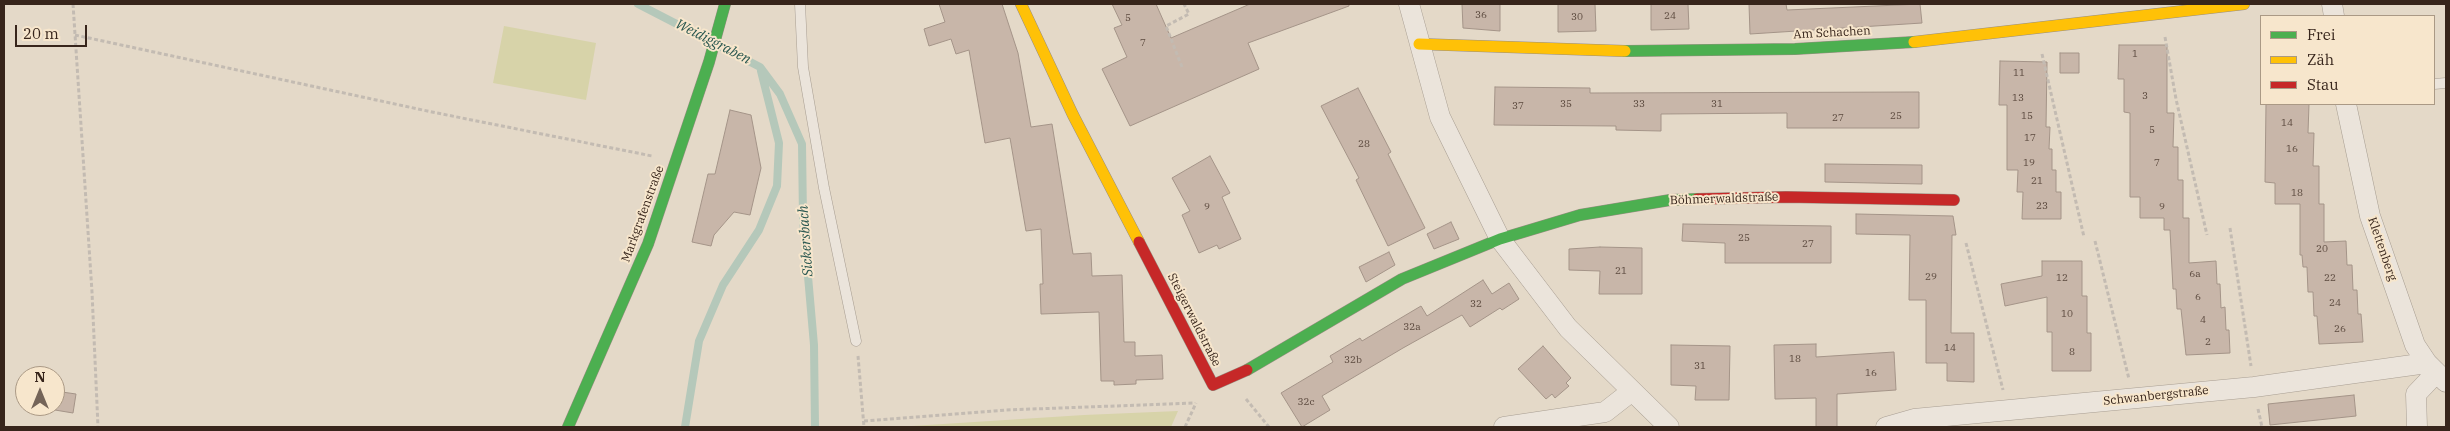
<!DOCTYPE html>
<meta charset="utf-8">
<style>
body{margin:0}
#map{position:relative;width:2450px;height:431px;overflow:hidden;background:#e4d9c8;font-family:"IBM Plex Serif",serif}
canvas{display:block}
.frame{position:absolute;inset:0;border:5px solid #37251b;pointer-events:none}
.legend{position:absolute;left:2260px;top:15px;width:175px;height:90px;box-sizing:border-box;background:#f7e6cc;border:1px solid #aa9985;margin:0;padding:6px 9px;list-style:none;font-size:15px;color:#37251b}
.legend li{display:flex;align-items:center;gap:10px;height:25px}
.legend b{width:25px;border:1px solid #aa9985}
.north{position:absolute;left:15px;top:366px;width:50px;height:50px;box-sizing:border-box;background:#f7e6cc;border:1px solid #aa9985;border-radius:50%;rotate:0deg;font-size:14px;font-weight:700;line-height:20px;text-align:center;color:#37251b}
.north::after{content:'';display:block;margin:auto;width:18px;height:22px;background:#746458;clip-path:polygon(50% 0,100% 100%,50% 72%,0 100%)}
.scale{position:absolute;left:15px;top:25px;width:72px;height:22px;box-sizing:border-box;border:2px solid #37251b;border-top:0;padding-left:6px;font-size:15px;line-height:18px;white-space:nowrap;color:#37251b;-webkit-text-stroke:4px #f7e6cc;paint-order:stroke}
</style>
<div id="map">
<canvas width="2450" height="431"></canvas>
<div class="frame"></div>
<ul class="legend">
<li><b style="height:6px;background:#4caf50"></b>Frei</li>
<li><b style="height:6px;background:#ffc107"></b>Zäh</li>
<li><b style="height:6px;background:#c62828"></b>Stau</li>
</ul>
<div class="north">N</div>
<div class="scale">20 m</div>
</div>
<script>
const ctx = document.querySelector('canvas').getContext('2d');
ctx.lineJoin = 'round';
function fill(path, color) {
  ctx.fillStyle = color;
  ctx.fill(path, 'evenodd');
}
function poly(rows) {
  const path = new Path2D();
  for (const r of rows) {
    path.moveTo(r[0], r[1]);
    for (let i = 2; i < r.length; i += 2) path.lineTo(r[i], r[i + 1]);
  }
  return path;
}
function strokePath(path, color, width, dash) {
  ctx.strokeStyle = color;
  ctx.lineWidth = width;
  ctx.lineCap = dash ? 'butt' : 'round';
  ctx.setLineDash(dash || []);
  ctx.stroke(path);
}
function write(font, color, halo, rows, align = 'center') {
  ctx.font = font + ' "IBM Plex Serif",serif';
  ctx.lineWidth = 4;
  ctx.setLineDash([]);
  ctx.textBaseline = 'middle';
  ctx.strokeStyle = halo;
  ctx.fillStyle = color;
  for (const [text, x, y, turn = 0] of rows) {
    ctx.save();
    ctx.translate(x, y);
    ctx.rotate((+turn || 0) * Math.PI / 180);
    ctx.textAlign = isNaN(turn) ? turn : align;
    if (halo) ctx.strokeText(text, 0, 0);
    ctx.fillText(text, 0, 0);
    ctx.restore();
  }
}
fill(poly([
 [504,26,596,43,586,100,493,83],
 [1178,411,1171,427,896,427,1084,415]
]), '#d7d3a9');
strokePath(poly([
 [638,4,760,67,780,94,802,144,803,219,814,345,815,427],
 [685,427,699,341,723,285,759,230,777,186,779,143,761,71]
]), '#b5c8ba', 8);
const building = poly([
 [939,4,1002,4,1018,53,1031,127,1052,124,1073,254,1091,253,1092,276,1122,275,1124,342,1135,342,1135,356,1162,355,1163,379,1136,380,1136,384,1114,385,1114,381,1101,381,1099,312,1041,314,1040,284,1043,284,1041,229,1026,231,1010,138,985,143,969,50,956,54,951,39,929,46,924,29,945,22,939,4],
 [1112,4,1156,4,1171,38,1250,4,1349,4,1349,6,1248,43,1259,69,1130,126,1102,69,1127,57,1114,28,1122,25,1112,4],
 [1462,4,1500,4,1500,31,1463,28,1462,4],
 [1558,4,1595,4,1596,31,1558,32,1558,4],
 [1651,4,1688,4,1689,29,1651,30,1651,4],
 [1749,4,1786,4,1787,10,1920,4,1922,23,1750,34,1749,4],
 [2119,45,2167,45,2167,113,2174,113,2173,147,2178,147,2178,180,2183,180,2183,218,2189,218,2189,263,2216,261,2217,284,2220,284,2221,308,2225,307,2226,330,2229,330,2230,353,2186,355,2181,309,2177,309,2176,289,2173,289,2170,230,2164,230,2164,218,2140,218,2140,197,2130,197,2130,113,2124,112,2124,79,2118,79,2119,45],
 [2060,53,2079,53,2079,73,2060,73,2060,53],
 [2000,61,2047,62,2046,127,2050,127,2049,149,2052,149,2052,170,2056,170,2056,192,2061,192,2061,219,2022,219,2023,192,2017,192,2018,170,2007,170,2007,105,1999,105,2000,61],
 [1495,87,1590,88,1590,93,1919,92,1919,128,1787,128,1787,113,1661,114,1661,131,1616,130,1616,126,1494,125,1495,87],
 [1358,88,1391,152,1388,154,1425,228,1388,246,1356,180,1359,178,1321,106,1358,88],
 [2266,104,2309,104,2308,133,2314,133,2313,166,2319,166,2319,204,2324,204,2324,242,2346,241,2347,265,2352,265,2353,290,2357,290,2358,314,2361,314,2363,342,2319,344,2317,316,2314,316,2313,292,2308,292,2307,267,2303,267,2302,255,2300,255,2300,204,2275,204,2275,183,2265,182,2266,104],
 [730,110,751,115,761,168,750,215,734,212,714,235,711,246,692,242,708,174,715,174,730,110],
 [1210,156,1230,193,1222,197,1241,239,1219,249,1217,245,1199,253,1182,215,1190,211,1172,178,1210,156],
 [1825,164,1922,165,1922,184,1825,182,1825,164],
 [1856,214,1953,216,1956,235,1952,235,1951,333,1974,333,1974,382,1947,381,1947,363,1926,363,1926,300,1909,300,1910,235,1856,234,1856,214],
 [1451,222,1459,239,1434,249,1427,234,1451,222],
 [1683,224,1831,226,1831,263,1725,263,1725,243,1682,241,1683,224],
 [1600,247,1642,248,1642,294,1599,294,1600,271,1569,270,1569,249,1600,247],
 [1389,252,1395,265,1366,282,1359,267,1389,252],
 [2042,261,2082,261,2082,296,2087,296,2087,333,2091,333,2091,371,2052,371,2052,332,2047,332,2047,297,2005,306,2001,284,2042,276,2042,261],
 [1483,280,1492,294,1509,283,1519,299,1502,310,1500,308,1470,327,1462,315,1403,348,1322,396,1330,410,1302,427,1281,393,1333,362,1330,356,1360,338,1362,341,1421,306,1427,316,1483,280],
 [1816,344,1816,357,1894,352,1896,390,1837,394,1837,427,1816,427,1816,398,1775,399,1774,345,1816,344],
 [1671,345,1730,346,1729,400,1695,400,1696,386,1671,385,1671,345],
 [1543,346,1571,378,1566,383,1569,386,1555,398,1552,394,1546,399,1518,369,1543,346],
 [55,391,76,394,73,413,55,410,55,391],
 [2354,395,2356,416,2270,425,2268,404,2354,395]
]);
fill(building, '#c8b6a9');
strokePath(building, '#a49488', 1);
const lane = poly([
 [800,4,803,67,824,188,856,341],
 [2434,84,2446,83]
]);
const street = poly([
 [1409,4,1440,117,1500,239,1568,328,1669,427],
 [2332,4,2334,16],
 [2346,104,2370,216,2415,345,2427,363,2446,382],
 [1504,427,1605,412,1632,391],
 [1886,427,1914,419,2254,387,2427,363],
 [2417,427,2416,394,2436,373]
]);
const fast = poly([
 [1625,51,1795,49,1914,42],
 [1247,370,1402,279,1500,239,1580,215,1670,200,1697,199],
 [568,427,648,244,709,62,725,4]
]);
const slow = poly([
 [1021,4,1073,115,1139,242],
 [1914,42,2244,4],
 [1419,44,1625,51]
]);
const jam = poly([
 [1697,199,1786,197,1954,200],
 [1139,242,1213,385,1247,370]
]);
strokePath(lane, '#a89e92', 11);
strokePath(street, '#a89e92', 21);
strokePath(fast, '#988e82', 12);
strokePath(slow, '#988e82', 12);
strokePath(jam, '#988e82', 12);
strokePath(poly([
 [73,4,92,292,98,427],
 [75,35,432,112,652,156],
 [2165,37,2176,99,2207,235],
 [2042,54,2084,237],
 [1182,67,1166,26,1189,14,1184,4],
 [2230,228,2251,366],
 [2095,241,2129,379],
 [1966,243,2003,390],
 [858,356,864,427],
 [1246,399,1269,427],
 [2258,409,2262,427],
 [864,421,1006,410,1195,403],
 [1185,427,1196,403]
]), '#c3bbb2', 3, [4, 2.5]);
strokePath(lane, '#ebe4db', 10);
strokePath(street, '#ebe4db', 20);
strokePath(fast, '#4caf50', 11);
strokePath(slow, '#ffc107', 11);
strokePath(jam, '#c62828', 11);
write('10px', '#5b493e', null, [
 ["36",1481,15],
 ["24",1670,16],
 ["30",1577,17],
 ["5",1128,18],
 ["7",1143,43],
 ["1",2135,54],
 ["11",2019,73],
 ["3",2145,96],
 ["13",2018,98],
 ["35",1566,104],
 ["33",1639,104],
 ["31",1717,104],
 ["37",1518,106],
 ["25",1896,116],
 ["15",2027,116],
 ["27",1838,118],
 ["14",2287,123],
 ["5",2152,130],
 ["17",2030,138],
 ["28",1364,144],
 ["16",2292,149],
 ["19",2029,163],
 ["7",2157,163],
 ["21",2037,181],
 ["18",2297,193],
 ["23",2042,206],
 ["9",1207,207],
 ["9",2162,207],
 ["25",1744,238],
 ["27",1808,244],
 ["20",2322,249],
 ["21",1621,271],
 ["6a",2195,274],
 ["29",1931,277],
 ["12",2062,278],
 ["22",2330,278],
 ["6",2198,297],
 ["24",2335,303],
 ["32",1476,304],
 ["10",2067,314],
 ["4",2203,320],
 ["32a",1412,327],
 ["26",2340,329],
 ["2",2208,342],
 ["14",1950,348],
 ["8",2072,352],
 ["18",1795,359],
 ["32b",1353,360],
 ["31",1700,366],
 ["16",1871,373],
 ["32c",1306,402]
]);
write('12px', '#37251b', '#f7e6cc', [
 ["Am Schachen",1832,33,-3],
 ["Böhmerwaldstraße",1724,199,-2],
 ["Markgrafenstraße",643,214,-70],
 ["Klettenberg",2382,249,71],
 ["Steigerwaldstraße",1194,320,63],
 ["Schwanbergstraße",2156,396,-6]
]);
write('italic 14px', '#295750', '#f7e6cc', [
 ["Weidiggraben",713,42,27],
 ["Sickersbach",806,241,-94]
]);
</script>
